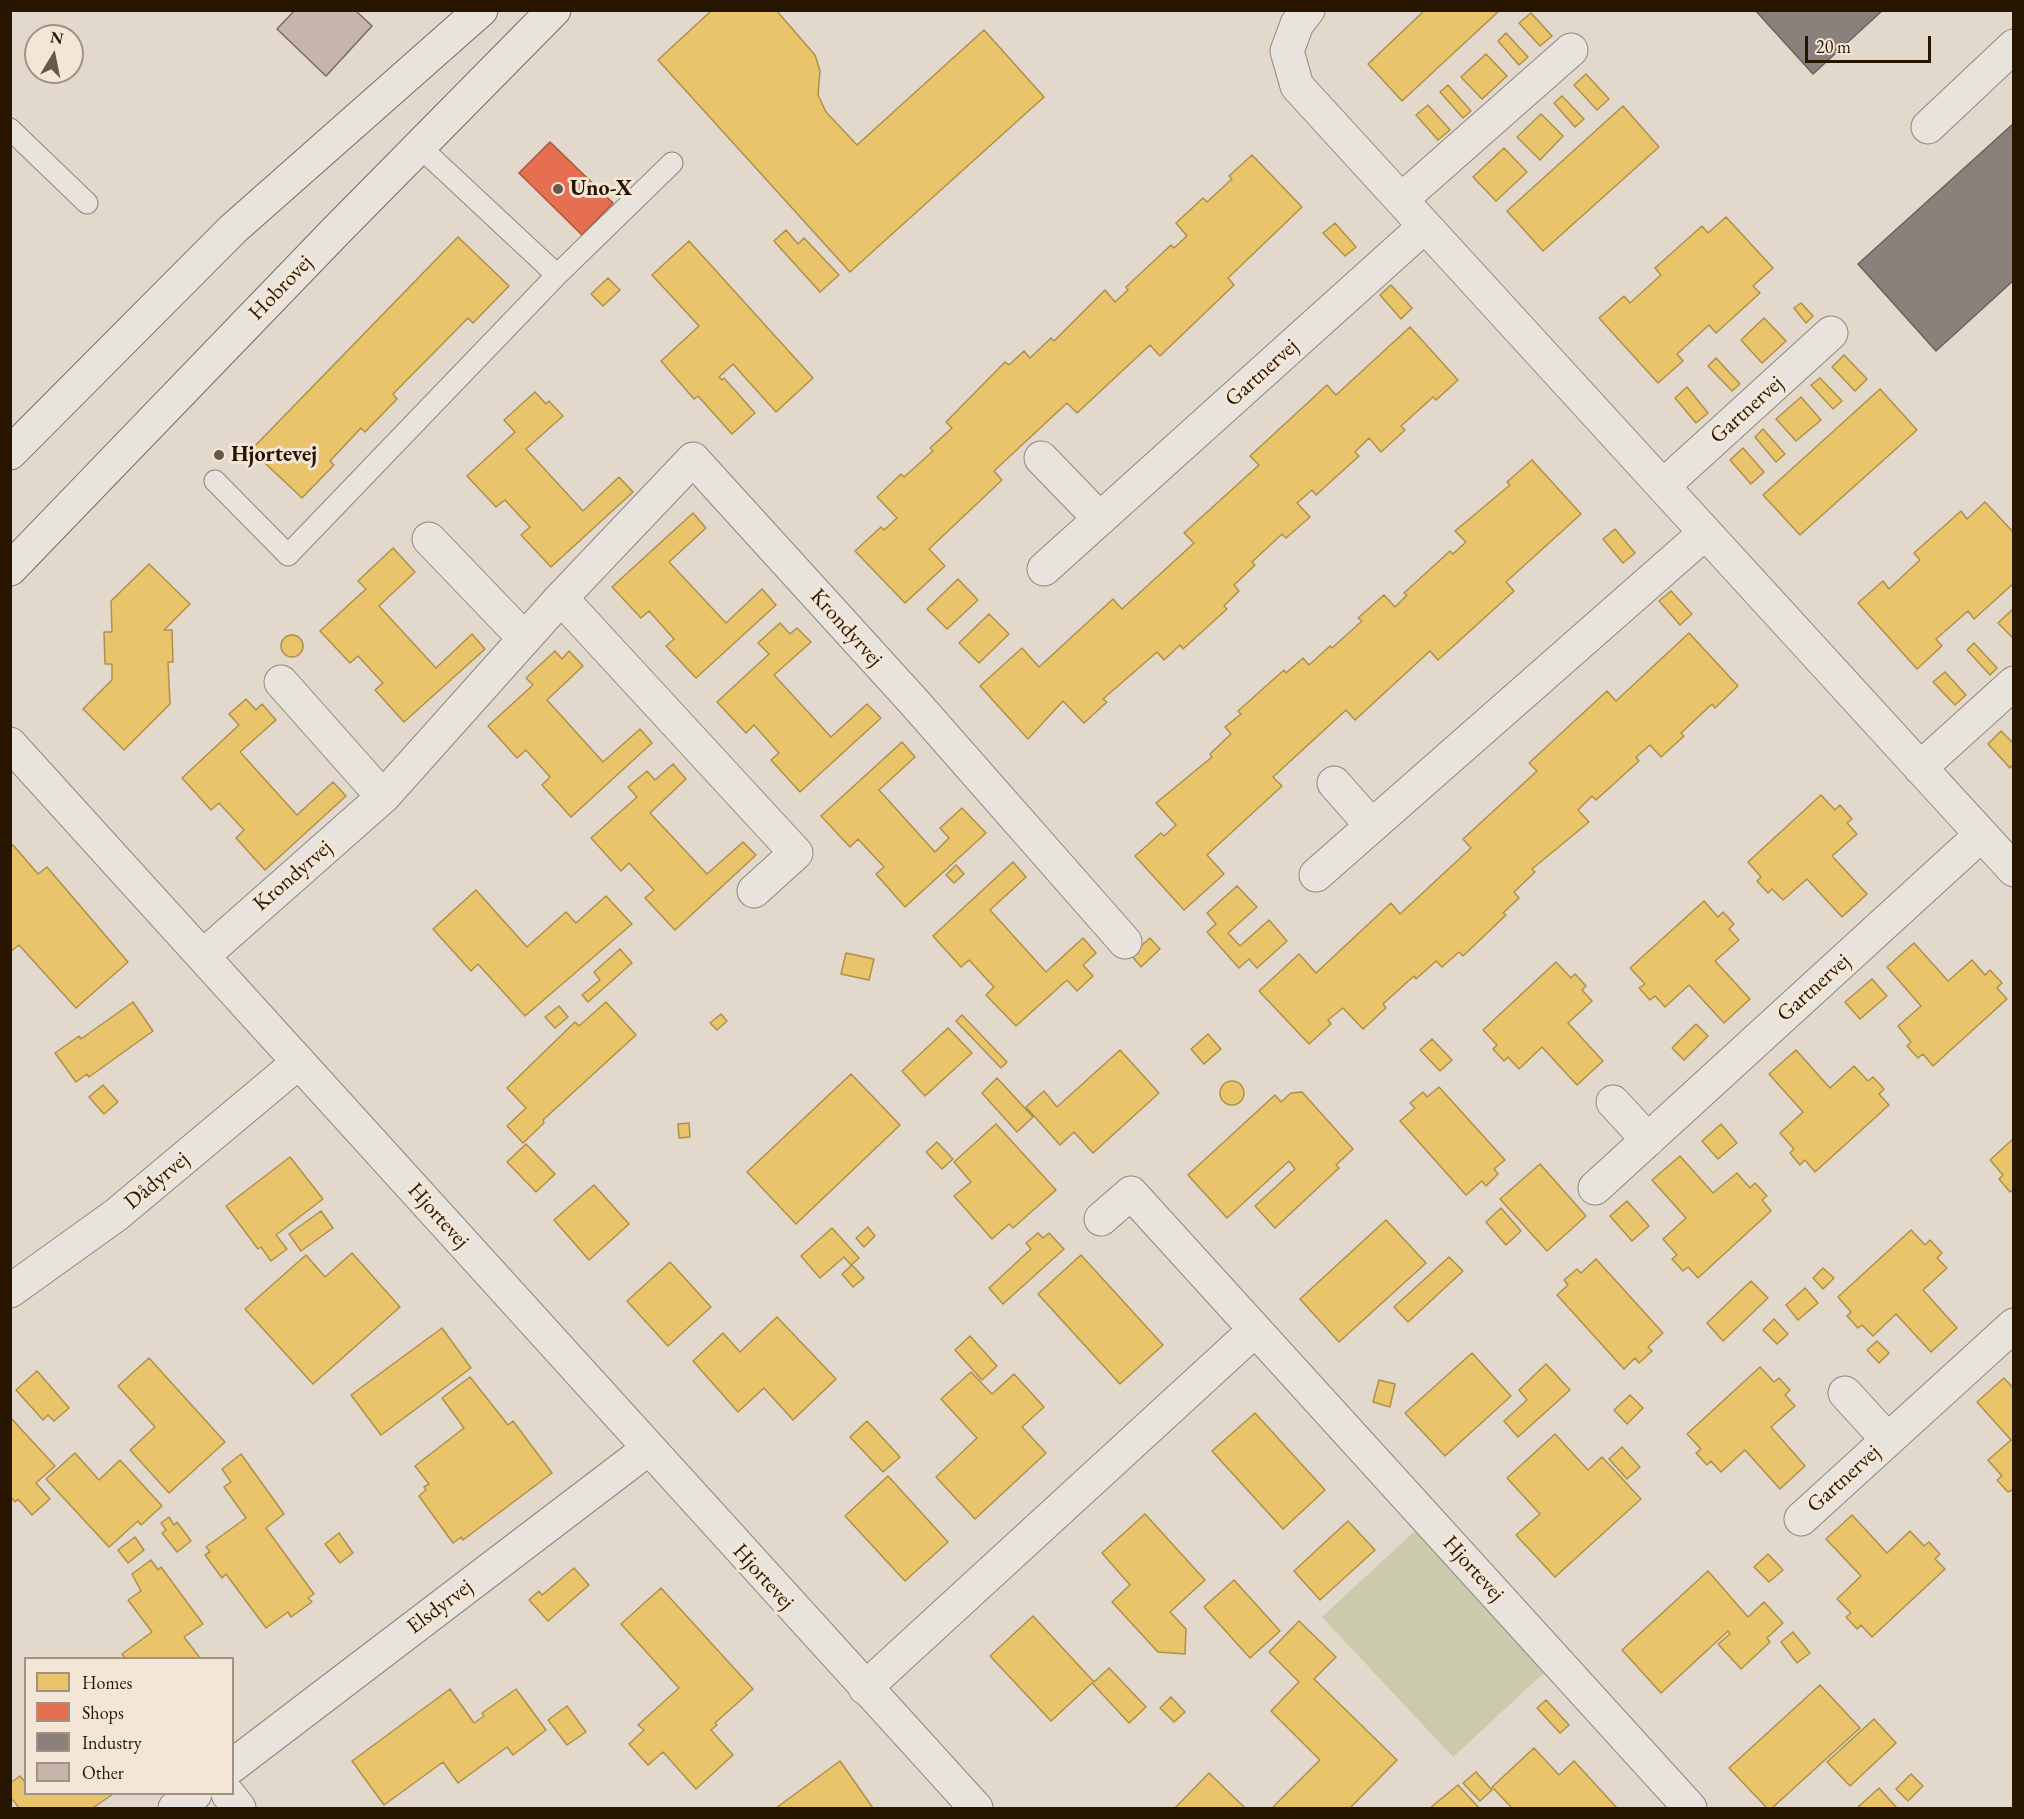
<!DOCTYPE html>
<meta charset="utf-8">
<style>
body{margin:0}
#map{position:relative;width:2024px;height:1819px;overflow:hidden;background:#e2d8cb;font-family:"EB Garamond",serif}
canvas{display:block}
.frame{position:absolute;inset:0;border:12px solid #271500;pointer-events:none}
.legend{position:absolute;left:24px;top:1657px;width:210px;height:138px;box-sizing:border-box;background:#f3e6d7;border:2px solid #a19281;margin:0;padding:8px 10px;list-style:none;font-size:18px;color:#271500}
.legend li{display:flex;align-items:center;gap:12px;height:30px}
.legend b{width:30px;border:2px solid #a19281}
.north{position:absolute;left:24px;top:24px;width:60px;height:60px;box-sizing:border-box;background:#f3e6d7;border:2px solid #a19281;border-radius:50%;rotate:10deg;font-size:16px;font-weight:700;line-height:24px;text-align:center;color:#271500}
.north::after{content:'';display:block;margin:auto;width:21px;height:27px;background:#685947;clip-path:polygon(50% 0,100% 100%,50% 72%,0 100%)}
.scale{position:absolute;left:1805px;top:36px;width:126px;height:27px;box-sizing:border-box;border:3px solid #271500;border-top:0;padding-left:8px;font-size:18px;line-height:21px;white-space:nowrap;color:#271500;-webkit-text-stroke:4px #f3e6d7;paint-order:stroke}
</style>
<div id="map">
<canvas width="2024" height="1819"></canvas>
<div class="frame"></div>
<ul class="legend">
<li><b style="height:16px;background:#e9c46a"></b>Homes</li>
<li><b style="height:16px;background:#e76f51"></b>Shops</li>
<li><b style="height:16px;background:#8a817c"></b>Industry</li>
<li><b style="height:16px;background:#c7b4ac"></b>Other</li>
</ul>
<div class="north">N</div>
<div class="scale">20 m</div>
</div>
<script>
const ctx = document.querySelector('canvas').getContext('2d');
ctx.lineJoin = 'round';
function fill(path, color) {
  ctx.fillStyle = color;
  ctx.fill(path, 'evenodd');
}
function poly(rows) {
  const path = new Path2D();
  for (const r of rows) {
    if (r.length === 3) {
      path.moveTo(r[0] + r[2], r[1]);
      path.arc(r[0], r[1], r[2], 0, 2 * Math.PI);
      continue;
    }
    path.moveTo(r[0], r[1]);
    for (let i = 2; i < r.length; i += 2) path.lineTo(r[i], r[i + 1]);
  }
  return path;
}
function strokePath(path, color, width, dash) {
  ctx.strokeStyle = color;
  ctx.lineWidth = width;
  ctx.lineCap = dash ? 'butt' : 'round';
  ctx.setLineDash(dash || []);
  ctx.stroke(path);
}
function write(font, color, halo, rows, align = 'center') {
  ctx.font = font + ' "EB Garamond",serif';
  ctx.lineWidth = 6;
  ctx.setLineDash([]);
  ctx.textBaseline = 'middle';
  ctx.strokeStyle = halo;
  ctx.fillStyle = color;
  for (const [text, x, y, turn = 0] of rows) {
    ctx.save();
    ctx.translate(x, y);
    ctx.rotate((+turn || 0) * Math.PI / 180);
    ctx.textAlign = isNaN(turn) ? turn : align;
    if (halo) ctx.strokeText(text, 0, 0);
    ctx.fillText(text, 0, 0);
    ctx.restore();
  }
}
fill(poly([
 [1415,1531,1546,1671,1453,1757,1322,1617]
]), '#cacaac');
const homes = poly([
 [712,10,776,10,815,55,820,71,818,95,826,112,857,145,984,30,1044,97,850,272,658,60,712,10],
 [1425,10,1500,10,1402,101,1368,64,1425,10],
 [1531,13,1552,36,1540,46,1519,23,1531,13],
 [1506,33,1528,57,1519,65,1498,41,1506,33],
 [1486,54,1507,76,1482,99,1461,77,1486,54],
 [1586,74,1609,99,1597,110,1574,85,1586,74],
 [1448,85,1471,111,1463,118,1440,92,1448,85],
 [1562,96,1584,119,1575,127,1554,103,1562,96],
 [1428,105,1450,130,1438,140,1416,115,1428,105],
 [1623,106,1659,147,1543,251,1507,211,1623,106],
 [1541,114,1563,136,1540,160,1517,137,1541,114],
 [1504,148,1527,172,1496,201,1473,177,1504,148],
 [1252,155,1302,207,1228,278,1234,285,1160,356,1150,345,1077,413,1067,403,994,471,1002,480,929,549,945,566,905,603,855,551,881,527,884,530,897,518,877,497,901,474,904,477,933,451,930,448,952,428,946,422,1005,362,1009,365,1024,351,1030,358,1051,338,1054,341,1105,290,1115,302,1128,290,1126,287,1171,245,1174,248,1187,236,1176,223,1203,198,1207,202,1232,179,1229,176,1252,155],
 [1726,217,1773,268,1753,286,1760,293,1716,333,1709,325,1677,354,1683,361,1658,383,1599,318,1624,296,1630,303,1661,275,1655,268,1702,226,1708,233,1726,217],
 [1335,223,1356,247,1345,256,1323,233,1335,223],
 [786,230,798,244,804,238,839,275,820,292,774,241,786,230],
 [458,237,509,286,473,323,468,318,393,394,397,399,365,432,361,428,330,461,334,465,302,498,251,450,458,237],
 [689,241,813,378,776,412,733,364,719,377,722,380,724,378,755,413,732,434,698,396,694,399,661,361,699,326,652,275,689,241],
 [608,278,620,290,603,306,591,294,608,278],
 [1391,285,1412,308,1401,319,1380,295,1391,285],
 [1801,303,1813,316,1806,323,1794,308,1801,303],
 [1764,318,1786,341,1762,363,1741,340,1764,318],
 [1410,327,1458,380,1436,400,1433,397,1401,426,1405,430,1381,452,1369,438,1355,452,1359,456,1316,495,1312,490,1297,503,1310,517,1286,538,1282,534,1252,562,1255,565,1234,585,1239,591,1224,606,1227,609,1183,649,1180,645,1164,660,1157,652,1103,699,1107,702,1084,723,1063,701,1028,739,980,686,1022,648,1039,667,1113,599,1122,609,1194,543,1184,533,1259,465,1250,456,1327,385,1336,395,1410,327],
 [1844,355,1867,379,1855,391,1832,367,1844,355],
 [1716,358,1740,384,1732,391,1708,366,1716,358],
 [1820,378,1842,401,1833,409,1811,385,1820,378],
 [1687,387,1708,413,1696,423,1675,398,1687,387],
 [1880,389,1917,430,1800,535,1763,495,1880,389],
 [535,392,546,404,549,401,563,416,526,449,583,511,619,477,633,492,551,567,521,535,530,527,505,500,496,507,467,476,515,432,504,420,535,392],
 [1801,397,1821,420,1796,441,1776,419,1801,397],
 [1763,429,1785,454,1776,462,1755,437,1763,429],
 [1743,448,1764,472,1751,484,1730,460,1743,448],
 [1532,460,1581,514,1506,582,1514,591,1438,660,1430,651,1355,720,1346,710,1273,777,1282,786,1207,855,1224,874,1184,910,1135,856,1161,833,1164,836,1176,825,1156,803,1212,757,1210,754,1231,734,1225,727,1241,714,1238,711,1284,670,1286,673,1303,658,1309,665,1330,646,1332,648,1362,621,1358,618,1384,595,1395,607,1407,595,1404,593,1450,551,1453,554,1466,542,1455,531,1510,485,1507,482,1532,460],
 [1985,502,2014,533,2014,583,1974,619,1968,611,1936,639,1942,646,1917,669,1858,603,1883,581,1889,589,1920,560,1914,553,1961,511,1967,519,1985,502],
 [693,513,706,528,669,562,726,623,762,589,776,605,696,678,666,646,674,639,649,611,641,618,612,587,693,513],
 [1615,529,1635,553,1623,563,1603,539,1615,529],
 [393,548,415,572,379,606,436,668,472,634,485,649,404,722,375,690,383,683,358,656,350,663,320,631,366,589,358,581,393,548],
 [149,564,190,604,164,630,172,630,173,662,168,662,170,704,124,750,83,709,112,680,112,664,105,664,104,632,112,632,111,601,149,564],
 [958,579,978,600,947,629,927,609,958,579],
 [1671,591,1692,614,1680,625,1659,601,1671,591],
 [2014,608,2014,639,1998,623,2014,608],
 [989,614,1009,634,979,663,959,643,989,614],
 [780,623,790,634,797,628,811,642,774,675,831,737,867,704,881,718,800,792,771,760,779,753,754,725,746,733,717,702,769,654,758,643,780,623],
 [1689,633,1738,686,1715,708,1712,704,1681,733,1684,736,1661,757,1650,745,1636,757,1639,761,1596,800,1592,796,1578,810,1589,822,1532,869,1535,872,1514,892,1519,898,1503,913,1506,915,1463,956,1459,952,1442,967,1436,961,1416,979,1414,976,1383,1004,1386,1008,1363,1029,1343,1008,1328,1020,1331,1024,1309,1044,1259,991,1299,954,1316,973,1391,903,1400,914,1471,848,1463,839,1537,771,1529,763,1607,691,1616,701,1689,633],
 [292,646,11],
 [1974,643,1997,668,1990,675,1967,650,1974,643],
 [555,651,562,659,569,651,583,666,547,700,603,762,640,729,652,743,571,817,542,785,550,777,526,750,517,758,488,726,533,685,526,678,555,651],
 [1945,672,1966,695,1955,705,1933,682,1945,672],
 [246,699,256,710,262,704,276,720,240,752,297,815,333,782,346,796,265,870,236,838,244,830,219,803,211,810,182,778,239,725,229,714,246,699],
 [2001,731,2014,744,2014,764,2010,768,1988,744,2001,731],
 [902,742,915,757,879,790,935,852,949,838,940,828,962,808,986,833,905,907,876,874,884,867,858,839,850,847,821,816,902,742],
 [673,764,686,779,650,813,707,874,743,842,756,855,675,930,645,898,654,890,629,863,621,871,591,838,637,797,628,787,647,771,655,780,673,764],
 [1821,795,1835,810,1840,805,1852,819,1847,823,1857,834,1832,856,1867,894,1842,917,1807,879,1783,900,1772,889,1768,893,1757,881,1761,877,1748,862,1821,795],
 [13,845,38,874,47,867,128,962,76,1008,19,945,10,952,10,847,13,845],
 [1013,862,1026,877,990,910,1046,972,1083,938,1096,953,1083,965,1093,976,1077,991,1067,980,1016,1026,986,995,994,987,969,960,961,967,933,936,1013,862],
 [956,865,964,874,954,883,946,875,956,865],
 [1237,886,1257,907,1228,933,1240,946,1269,920,1287,941,1257,968,1249,959,1239,968,1207,932,1216,924,1207,913,1237,886],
 [476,890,527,947,566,912,576,923,606,896,632,924,525,1016,478,964,471,971,433,929,476,890],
 [1704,901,1718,917,1723,912,1734,924,1729,929,1739,940,1715,961,1750,999,1724,1023,1689,985,1665,1007,1655,996,1650,1000,1639,988,1645,984,1630,968,1704,901],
 [1150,938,1160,949,1141,967,1131,955,1150,938],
 [1914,943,1948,981,1972,960,1985,975,1990,970,2002,983,1997,988,2007,999,1933,1066,1923,1054,1918,1058,1907,1046,1911,1042,1898,1026,1921,1006,1887,967,1914,943],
 [620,949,632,963,588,1002,582,995,600,980,594,972,620,949],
 [846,953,874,959,869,980,841,974,846,953],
 [1556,962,1571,978,1575,974,1586,986,1582,990,1592,1001,1568,1023,1603,1061,1577,1085,1542,1047,1519,1069,1508,1057,1504,1061,1493,1049,1497,1045,1483,1030,1556,962],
 [1872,979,1887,996,1860,1019,1845,1002,1872,979],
 [133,1002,153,1031,89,1077,87,1074,76,1082,55,1053,79,1036,81,1039,133,1002],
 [606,1002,636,1035,543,1120,544,1123,523,1143,507,1126,526,1108,507,1088,575,1022,579,1026,606,1002],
 [559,1006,568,1017,555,1028,545,1017,559,1006],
 [721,1014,727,1021,717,1030,710,1023,721,1014],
 [962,1015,1007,1062,1001,1068,956,1021,962,1015],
 [1696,1024,1708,1036,1684,1060,1672,1048,1696,1024],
 [948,1028,972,1053,925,1096,902,1071,948,1028],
 [1208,1034,1221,1049,1204,1064,1191,1049,1208,1034],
 [1432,1039,1452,1060,1440,1071,1420,1050,1432,1039],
 [1120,1050,1159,1093,1093,1153,1074,1132,1060,1145,1026,1107,1044,1091,1057,1107,1120,1050],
 [1796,1050,1830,1088,1854,1066,1868,1081,1873,1077,1884,1089,1879,1094,1889,1105,1815,1172,1805,1160,1800,1165,1790,1153,1794,1149,1780,1133,1803,1112,1769,1074,1796,1050],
 [851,1074,900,1125,796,1224,747,1172,851,1074],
 [997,1078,1033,1117,1017,1132,982,1093,997,1078],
 [1232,1093,12],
 [103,1085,118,1102,104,1114,89,1097,103,1085],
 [1439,1087,1505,1160,1494,1169,1498,1174,1486,1186,1482,1181,1466,1195,1400,1121,1415,1108,1410,1103,1423,1092,1427,1097,1439,1087],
 [1302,1092,1353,1149,1336,1165,1339,1168,1275,1228,1255,1206,1295,1169,1289,1161,1227,1218,1188,1175,1275,1095,1281,1102,1291,1093,1302,1092],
 [689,1123,690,1137,679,1138,678,1124,689,1123],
 [996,1124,1056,1190,1013,1228,1009,1224,992,1239,954,1196,971,1182,954,1162,996,1124],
 [1721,1124,1737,1143,1718,1159,1702,1141,1721,1124],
 [2014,1138,2014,1189,2010,1192,1999,1179,2003,1175,1990,1160,2014,1138],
 [937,1142,953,1159,942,1169,926,1152,937,1142],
 [526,1144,555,1174,536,1192,507,1162,526,1144],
 [1680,1156,1713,1193,1737,1173,1750,1188,1755,1183,1767,1196,1762,1200,1771,1211,1698,1278,1688,1267,1683,1271,1672,1259,1677,1255,1663,1239,1686,1218,1652,1180,1680,1156],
 [290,1157,323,1199,276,1235,287,1249,271,1261,261,1247,258,1249,226,1206,290,1157],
 [1540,1164,1586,1216,1547,1251,1500,1199,1540,1164],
 [594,1185,629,1224,589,1260,554,1220,594,1185],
 [1627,1201,1649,1226,1632,1241,1610,1216,1627,1201],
 [1501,1208,1521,1231,1506,1245,1486,1222,1501,1208],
 [321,1211,333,1228,301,1251,289,1234,321,1211],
 [1386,1220,1426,1263,1339,1342,1300,1299,1386,1220],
 [868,1227,875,1236,864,1247,856,1238,868,1227],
 [832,1228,859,1258,851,1265,844,1257,820,1278,801,1256,832,1228],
 [1911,1230,1925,1245,1930,1240,1942,1253,1937,1258,1947,1268,1923,1290,1957,1328,1931,1352,1896,1314,1873,1336,1862,1325,1858,1328,1847,1316,1851,1312,1838,1297,1911,1230],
 [1038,1233,1043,1238,1049,1233,1064,1249,1003,1304,989,1288,1031,1249,1026,1243,1038,1233],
 [352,1253,400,1307,313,1384,245,1309,306,1255,325,1277,352,1253],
 [1081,1255,1163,1345,1120,1384,1038,1294,1081,1255],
 [1449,1257,1463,1271,1408,1322,1394,1307,1449,1257],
 [1596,1259,1663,1333,1648,1347,1652,1351,1639,1363,1635,1358,1624,1369,1557,1295,1568,1285,1564,1280,1577,1269,1581,1273,1596,1259],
 [670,1262,711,1307,668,1346,627,1301,670,1262],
 [852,1265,864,1278,853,1287,842,1274,852,1265],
 [1823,1268,1834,1278,1823,1289,1813,1278,1823,1268],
 [1751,1281,1768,1298,1723,1341,1707,1323,1751,1281],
 [1805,1288,1818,1303,1798,1320,1786,1305,1805,1288],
 [777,1317,836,1379,793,1420,764,1388,738,1412,693,1361,723,1333,740,1352,777,1317],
 [1774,1319,1788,1334,1777,1344,1763,1330,1774,1319],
 [442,1328,471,1368,381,1435,351,1395,442,1328],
 [970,1336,997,1366,982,1380,955,1350,970,1336],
 [1877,1341,1889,1353,1879,1363,1867,1350,1877,1341],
 [1472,1353,1511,1396,1445,1456,1405,1413,1472,1353],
 [149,1358,225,1442,169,1493,130,1450,155,1427,118,1386,149,1358],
 [1546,1364,1570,1390,1518,1437,1504,1421,1527,1400,1519,1390,1546,1364],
 [1760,1367,1774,1382,1779,1378,1790,1390,1785,1395,1795,1406,1771,1427,1805,1466,1780,1489,1745,1450,1721,1472,1711,1461,1707,1465,1696,1453,1701,1449,1687,1434,1760,1367],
 [37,1371,69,1408,54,1421,48,1415,43,1420,16,1390,37,1371],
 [971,1372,992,1394,1014,1374,1044,1407,1022,1427,1046,1453,975,1519,936,1477,977,1438,941,1399,971,1372],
 [470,1377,508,1425,513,1421,552,1473,463,1540,461,1537,453,1543,419,1496,426,1490,424,1487,429,1484,415,1466,464,1428,442,1398,470,1377],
 [2004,1378,2014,1389,2014,1489,2008,1492,1997,1480,2002,1476,1988,1460,2011,1440,1977,1402,2004,1378],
 [1379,1380,1395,1384,1390,1407,1373,1402,1379,1380],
 [1630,1395,1643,1408,1627,1424,1614,1410,1630,1395],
 [1255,1413,1325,1490,1283,1529,1212,1451,1255,1413],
 [10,1417,55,1466,36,1483,50,1499,32,1515,18,1499,15,1502,10,1496,10,1417],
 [867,1421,900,1457,883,1472,850,1437,867,1421],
 [1555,1434,1588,1470,1602,1457,1641,1499,1555,1577,1516,1535,1540,1514,1507,1478,1555,1434],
 [1622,1447,1640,1467,1627,1479,1609,1459,1622,1447],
 [75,1453,99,1480,120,1460,162,1506,141,1525,138,1521,109,1547,46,1479,75,1453],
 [241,1454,284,1514,266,1528,314,1594,308,1598,312,1602,291,1617,288,1612,266,1628,226,1574,222,1578,205,1555,210,1552,206,1547,246,1518,224,1487,231,1482,222,1469,241,1454],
 [888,1476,948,1542,905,1581,845,1516,888,1476],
 [1145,1514,1205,1580,1170,1612,1186,1629,1185,1654,1158,1652,1112,1602,1130,1585,1102,1553,1145,1514],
 [1852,1515,1887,1553,1910,1531,1924,1546,1929,1542,1940,1554,1935,1559,1945,1569,1872,1637,1861,1625,1857,1629,1846,1617,1851,1613,1837,1599,1861,1576,1826,1539,1852,1515],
 [169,1517,174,1525,177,1522,191,1541,177,1552,162,1533,166,1530,161,1523,169,1517],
 [1348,1521,1375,1550,1320,1600,1294,1571,1348,1521],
 [339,1533,353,1553,340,1563,325,1544,339,1533],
 [135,1537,144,1550,128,1563,118,1550,135,1537],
 [1768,1554,1783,1570,1769,1582,1754,1567,1768,1554],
 [151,1560,158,1570,161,1567,203,1624,184,1637,200,1658,125,1658,122,1654,152,1632,128,1600,141,1591,132,1574,151,1560],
 [574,1568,589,1585,548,1621,529,1600,539,1591,542,1595,574,1568],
 [1708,1571,1748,1617,1764,1602,1783,1623,1767,1638,1770,1642,1741,1669,1718,1644,1730,1634,1728,1631,1661,1693,1622,1650,1708,1571],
 [1234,1580,1280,1631,1250,1658,1204,1607,1234,1580],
 [661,1588,753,1689,715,1723,717,1725,711,1730,733,1755,696,1789,663,1752,648,1765,629,1744,644,1730,638,1725,679,1688,621,1624,661,1588],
 [1033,1616,1094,1682,1109,1668,1146,1707,1129,1723,1092,1683,1051,1721,990,1656,1033,1616],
 [1299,1621,1336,1657,1314,1679,1397,1760,1350,1808,1272,1808,1320,1760,1271,1711,1299,1682,1269,1652,1299,1621],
 [1793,1632,1810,1653,1797,1663,1781,1642,1793,1632],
 [1820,1685,1860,1728,1772,1808,1767,1808,1729,1768,1820,1685],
 [450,1689,474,1723,484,1716,482,1713,516,1689,546,1730,513,1755,507,1747,458,1783,443,1762,384,1805,352,1761,450,1689],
 [1171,1697,1185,1712,1174,1722,1160,1708,1171,1697],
 [1546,1700,1569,1725,1560,1733,1537,1708,1546,1700],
 [567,1706,586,1732,567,1745,548,1720,567,1706],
 [1874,1719,1896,1743,1850,1786,1827,1762,1874,1719],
 [1534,1748,1559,1775,1574,1761,1617,1808,1512,1808,1492,1787,1534,1748],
 [840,1761,873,1808,776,1808,840,1761],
 [1476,1772,1492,1790,1480,1801,1463,1783,1476,1772],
 [1209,1773,1245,1808,1175,1808,1209,1773],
 [1911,1774,1923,1786,1908,1801,1896,1789,1911,1774],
 [20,1776,26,1783,26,1794,113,1794,93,1808,19,1808,13,1800,10,1801,10,1783,20,1776],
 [1458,1785,1479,1808,1430,1808,1458,1785],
 [1879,1788,1897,1808,1857,1808,1879,1788]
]);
fill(homes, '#e9c46a');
strokePath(homes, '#af904a', 1.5);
const shops = poly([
 [550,142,613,203,582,235,519,173,550,142]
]);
fill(shops, '#e76f51');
strokePath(shops, '#ad5439', 1.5);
const industry = poly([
 [1755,10,1883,10,1813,74,1755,10],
 [2014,123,2014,280,1936,351,1858,264,2014,123]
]);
fill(industry, '#8a817c');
strokePath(industry, '#6c6157', 1.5);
const building = poly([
 [295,10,355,10,372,26,326,76,277,29,295,10]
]);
fill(building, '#c7b4ac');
strokePath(building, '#746c62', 1.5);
const service = poly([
 [10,129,87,203],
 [420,147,557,275,672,163],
 [215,481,288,555,557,275]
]);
const minor = poly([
 [1308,10,1297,24,1287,51,1297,86,2014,870],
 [1928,127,2014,46],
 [1401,200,1571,50],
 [1041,458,1100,519],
 [1663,486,1831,333],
 [429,539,524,638],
 [1044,569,1425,226],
 [561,598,796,853,754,891],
 [281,682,383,797],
 [10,744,976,1808],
 [1920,768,2014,683],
 [1334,783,1372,826],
 [1316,875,1705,533],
 [203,956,383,797,561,598,693,459,914,702,1125,942],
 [1613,1102,1648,1140],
 [1595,1188,1981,835],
 [1101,1219,1131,1193,1690,1808],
 [10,1291,116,1215,299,1062],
 [1845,1393,1888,1440],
 [1801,1519,2014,1325],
 [865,1688,1255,1330],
 [232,1766,648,1449],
 [228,1794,239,1808],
 [175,1808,195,1794]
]);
const secondary = poly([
 [10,453,233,229,481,10],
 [10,569,335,232,554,10]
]);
strokePath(service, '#8f877d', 23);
strokePath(minor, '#8f877d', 35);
strokePath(secondary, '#746c62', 35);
strokePath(service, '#e9e3dd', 21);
strokePath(minor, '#e9e3dd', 33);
strokePath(secondary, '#e9e3dd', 33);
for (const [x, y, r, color] of [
 [558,189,6,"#685947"],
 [219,455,6,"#685947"]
]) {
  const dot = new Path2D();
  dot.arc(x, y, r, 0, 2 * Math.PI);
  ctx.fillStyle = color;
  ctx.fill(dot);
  strokePath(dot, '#f3e6d7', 2);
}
write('bold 22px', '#271500', '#f3e6d7', [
 ["Uno-X",570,189],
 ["Hjortevej",231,455]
], 'left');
write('22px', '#271500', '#f3e6d7', [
 ["Hobrovej",281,288,-46],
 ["Gartnervej",1262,373,-42],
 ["Gartnervej",1747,410,-42],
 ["Krondyrvej",846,628,48],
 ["Krondyrvej",293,876,-41],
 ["Gartnervej",1814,988,-42],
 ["Dådyrvej",157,1181,-40],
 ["Hjortevej",438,1216,48],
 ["Gartnervej",1844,1479,-42],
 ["Hjortevej",1473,1569,48],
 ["Hjortevej",763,1577,48],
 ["Elsdyrvej",440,1607,-37]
]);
</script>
